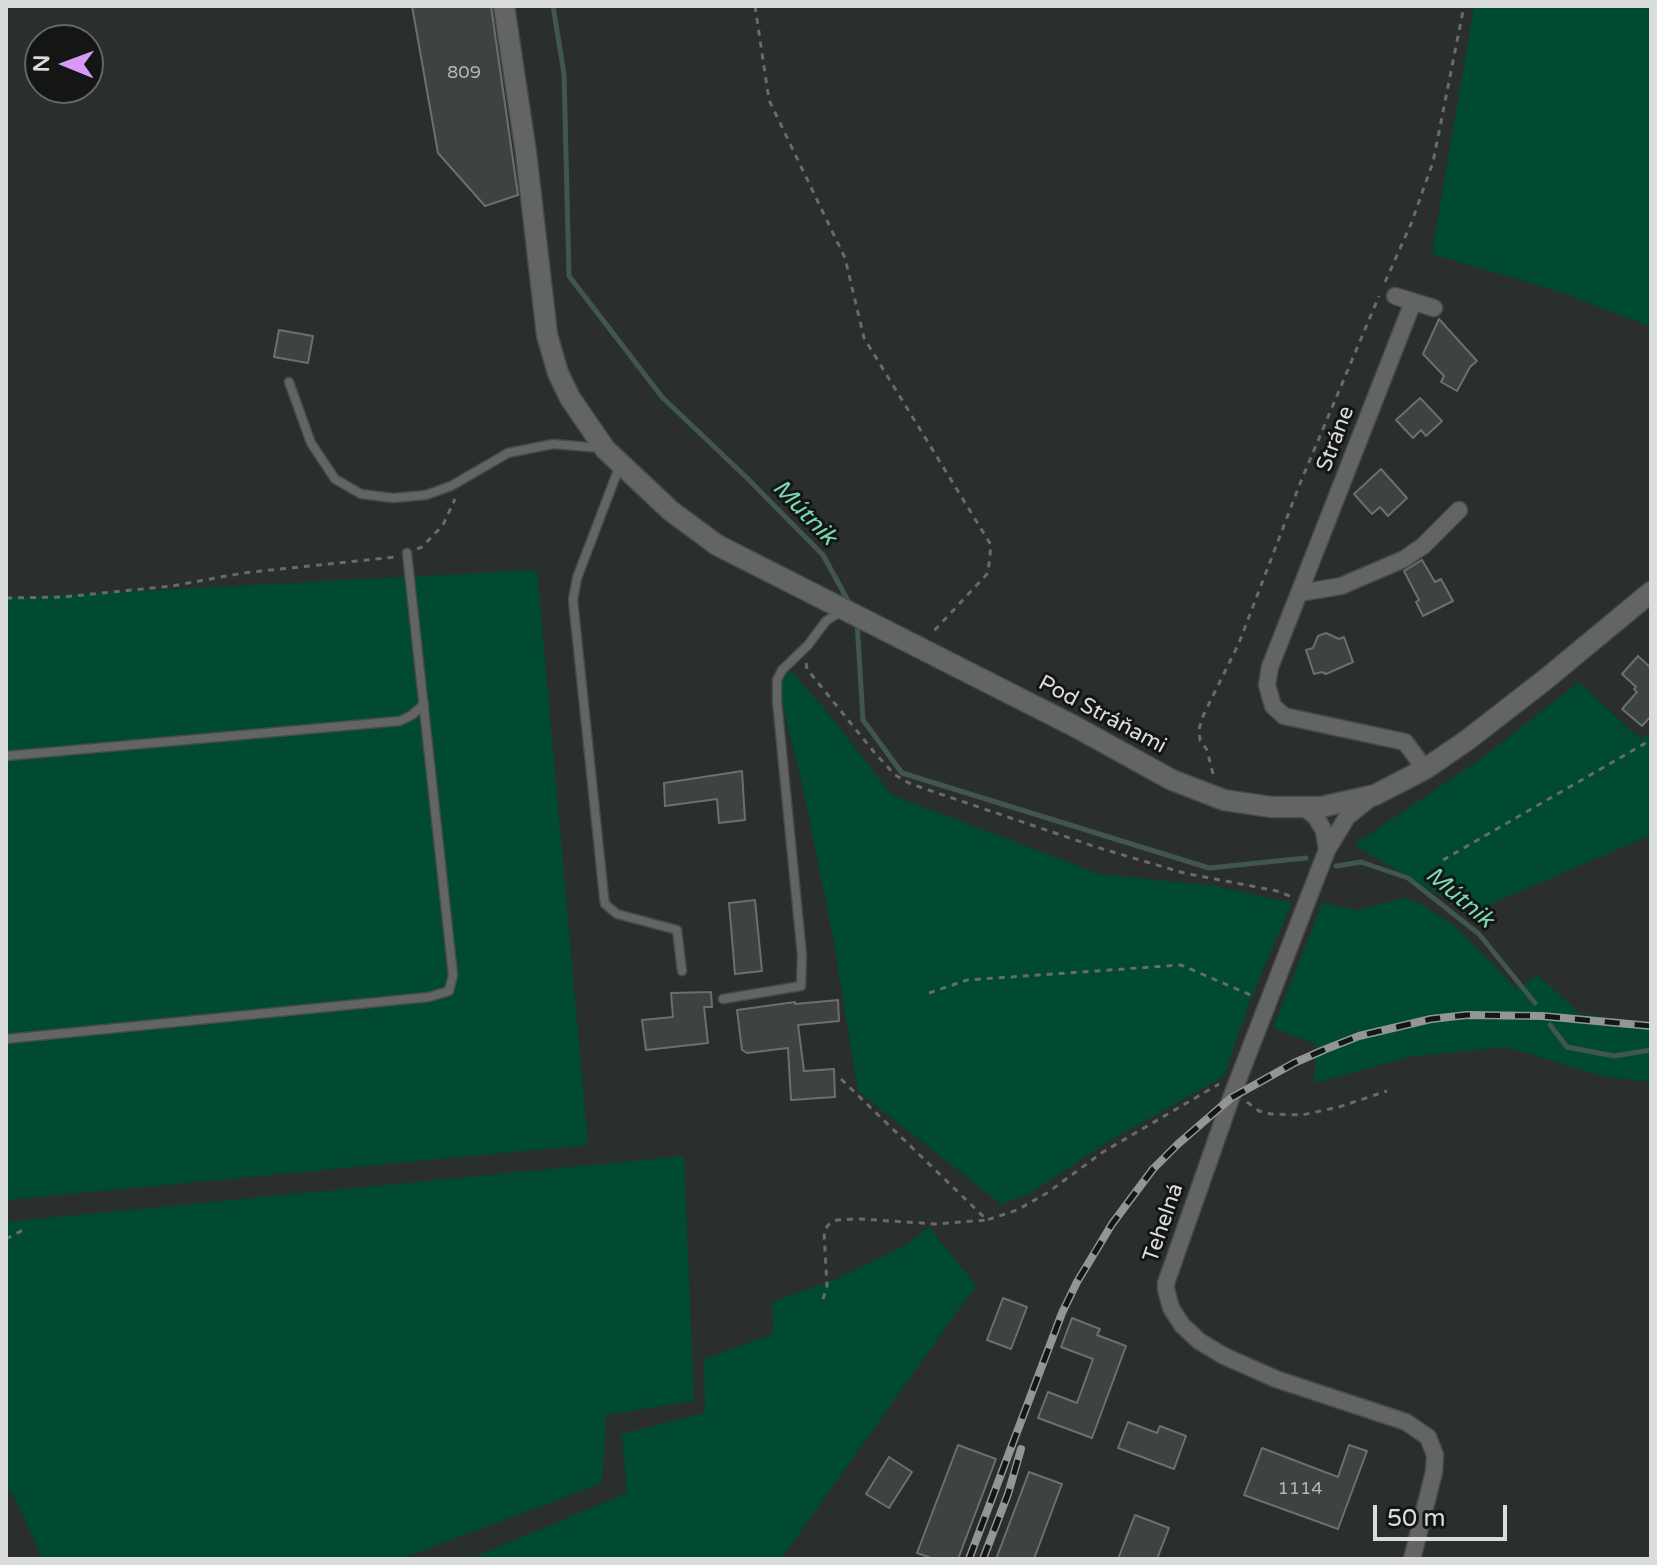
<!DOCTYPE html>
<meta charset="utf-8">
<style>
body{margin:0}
#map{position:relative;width:1657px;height:1565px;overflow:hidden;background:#2a2e2c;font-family:"Varela Round",sans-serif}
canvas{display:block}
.frame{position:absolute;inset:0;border:8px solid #dadddb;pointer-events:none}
.north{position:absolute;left:24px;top:24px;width:80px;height:80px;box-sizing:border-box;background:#141615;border:2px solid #636664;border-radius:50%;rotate:271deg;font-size:22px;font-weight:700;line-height:32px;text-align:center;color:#dadddb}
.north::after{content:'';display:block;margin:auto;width:28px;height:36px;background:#d99af7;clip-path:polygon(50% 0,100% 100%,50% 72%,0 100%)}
.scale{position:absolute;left:1373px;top:1505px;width:134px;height:36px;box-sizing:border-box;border:4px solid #dadddb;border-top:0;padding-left:10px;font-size:24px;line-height:28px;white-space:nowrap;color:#dadddb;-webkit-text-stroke:6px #141615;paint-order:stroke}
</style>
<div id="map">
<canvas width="1657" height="1565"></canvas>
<div class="frame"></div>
<div class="north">N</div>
<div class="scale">50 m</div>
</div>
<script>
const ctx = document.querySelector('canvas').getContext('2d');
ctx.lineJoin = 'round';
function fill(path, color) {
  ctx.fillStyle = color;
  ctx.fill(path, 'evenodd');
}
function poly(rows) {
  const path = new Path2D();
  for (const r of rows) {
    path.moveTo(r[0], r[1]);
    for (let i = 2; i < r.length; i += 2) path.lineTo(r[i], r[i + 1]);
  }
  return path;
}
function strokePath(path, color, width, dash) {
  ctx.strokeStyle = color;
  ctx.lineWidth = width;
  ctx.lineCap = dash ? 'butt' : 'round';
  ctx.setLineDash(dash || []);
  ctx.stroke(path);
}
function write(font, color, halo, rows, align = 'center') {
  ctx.font = font + ' "Varela Round",sans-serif';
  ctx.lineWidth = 6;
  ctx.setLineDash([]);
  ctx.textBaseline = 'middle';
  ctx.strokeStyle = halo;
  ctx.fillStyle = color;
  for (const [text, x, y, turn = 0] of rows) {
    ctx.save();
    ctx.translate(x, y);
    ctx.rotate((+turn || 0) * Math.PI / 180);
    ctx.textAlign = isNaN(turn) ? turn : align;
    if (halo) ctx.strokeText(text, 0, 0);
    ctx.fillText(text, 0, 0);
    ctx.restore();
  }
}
fill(poly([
 [1474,6,1651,6,1651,327,1557,291,1432,254],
 [537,570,588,1145,6,1200,6,598],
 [790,670,823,707,892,795,1099,874,1214,886,1292,903,1252,996,1223,1077,1111,1140,1030,1193,1001,1204,858,1091,833,937,802,784,779,691,783,677],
 [1579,682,1640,739,1651,734,1651,835,1470,913,1354,845,1482,758],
 [1404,898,1423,905,1455,926,1511,983,1515,990,1538,975,1580,1014,1651,1023,1651,1082,1602,1076,1506,1047,1414,1056,1315,1083,1315,1044,1273,1028,1322,903,1356,910],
 [684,1156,694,1401,606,1415,602,1483,401,1559,43,1559,15,1499,6,1486,6,1222],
 [929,1227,976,1285,781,1559,470,1559,627,1493,622,1434,705,1413,704,1359,773,1334,772,1302,833,1280,906,1245]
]), '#004932');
strokePath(poly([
 [553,6,564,74,569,276,662,397,747,478,823,555,851,606],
 [857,622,863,720,902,773,1209,868,1306,858],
 [1336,866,1361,862,1408,878,1479,934,1535,1003],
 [1550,1025,1567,1047,1614,1056,1651,1050]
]), '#41564d', 5);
const building = poly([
 [412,6,491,6,518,195,485,206,438,153,412,6],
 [1439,319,1477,361,1470,367,1457,391,1441,382,1444,376,1423,354,1439,319],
 [279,330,313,336,308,363,274,357,279,330],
 [1420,398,1442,421,1426,436,1421,430,1413,438,1396,420,1420,398],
 [1381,469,1407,498,1388,516,1380,507,1372,514,1354,494,1381,469],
 [1422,560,1435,582,1441,579,1453,601,1423,616,1416,602,1419,600,1404,571,1422,560],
 [1326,633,1339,639,1344,637,1353,662,1326,674,1322,672,1314,674,1306,650,1313,648,1318,636,1326,633],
 [1638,656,1651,668,1651,716,1642,726,1622,709,1637,692,1634,689,1636,687,1622,674,1638,656],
 [742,771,745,820,719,823,717,799,665,806,664,783,742,771],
 [755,900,762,971,735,974,729,903,755,900],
 [711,992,712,1007,704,1007,708,1043,646,1050,642,1020,673,1017,671,993,711,992],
 [838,1000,839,1021,798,1025,804,1071,834,1069,835,1097,791,1100,788,1048,747,1053,742,1050,737,1010,795,1002,795,1004,838,1000],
 [1003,1298,1027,1307,1011,1349,987,1340,1003,1298],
 [1072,1318,1100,1329,1097,1335,1126,1346,1092,1438,1038,1418,1048,1392,1077,1403,1093,1359,1061,1347,1072,1318],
 [1128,1422,1157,1433,1160,1426,1186,1436,1174,1469,1118,1448,1128,1422],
 [958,1445,996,1459,958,1559,934,1559,917,1553,958,1445],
 [1349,1445,1367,1451,1338,1529,1244,1495,1262,1448,1338,1477,1349,1445],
 [889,1457,912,1472,889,1508,866,1494,889,1457],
 [1029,1472,1062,1484,1034,1559,996,1559,1029,1472],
 [1135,1515,1169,1528,1157,1559,1118,1559,1135,1515]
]);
fill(building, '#3e4340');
strokePath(building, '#6a706d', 2);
const service = poly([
 [289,382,311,443,335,479,361,494,393,498,426,495,451,486,508,453,553,444,601,448],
 [620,465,577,578,573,600,604,897,605,904,617,914,677,930,682,971],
 [6,756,400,721,412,715,424,704],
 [723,999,801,986,802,956,777,701,777,680,782,670,808,645,826,621,843,610],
 [6,1039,429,997,449,991,453,975,407,553]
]);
const minor = poly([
 [1395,296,1434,308],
 [1413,302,1270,667,1267,685,1273,706,1284,716,1405,742,1425,769],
 [1300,593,1341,586,1404,559,1423,546,1459,510],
 [1372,797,1347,817,1327,850,1231,1098,1166,1283,1166,1289,1171,1308,1182,1325,1199,1341,1224,1356,1276,1379,1406,1422,1428,1437,1435,1455,1434,1472,1412,1559],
 [1303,807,1316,817,1324,831,1327,850]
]);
const tertiary = poly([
 [504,6,526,153,547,335,558,373,570,398,605,449,671,511,717,545,1074,726,1172,780,1224,800,1271,807,1321,807,1375,795,1425,769,1466,741,1546,679,1651,592]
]);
strokePath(service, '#464a48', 11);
strokePath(minor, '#464a48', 19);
strokePath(tertiary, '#464a48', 23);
strokePath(poly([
 [755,6,769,100,845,258,864,338,991,545,988,573,933,632],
 [1385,282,1411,224,1433,162,1464,6],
 [417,549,422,547,443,525,455,499],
 [6,598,63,597,172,586,243,573,395,557],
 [806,663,807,669,874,752,895,775,911,784,1096,847,1184,873,1277,891,1292,897],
 [1213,774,1207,750,1200,740,1199,729,1203,716,1239,643,1301,481,1379,296],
 [1443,860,1651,740],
 [929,993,967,980,1181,965,1253,996],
 [841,1079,987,1220,1017,1210,1047,1193,1103,1152,1219,1084],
 [1247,1102,1259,1111,1271,1114,1302,1115,1339,1107,1387,1091],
 [6,1239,27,1228],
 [823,1299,827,1286,824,1232,828,1225,837,1220,860,1219,936,1224,987,1220]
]), '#676b69', 3, [6, 6]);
strokePath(service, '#636564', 8);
strokePath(minor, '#636564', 16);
strokePath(tertiary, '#636564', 20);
const rail = poly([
 [969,1559,1062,1313,1077,1282,1112,1224,1153,1169,1178,1144,1231,1098,1294,1063,1326,1049,1359,1036,1431,1019,1467,1015,1542,1016,1651,1026],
 [983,1559,1008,1494,1021,1449]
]);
strokePath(rail, '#939694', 8);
strokePath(rail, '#141615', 5, [15]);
write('18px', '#b3b6b4', null, [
 ["809",464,73],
 ["1114",1300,1489]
]);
write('22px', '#dadddb', '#141615', [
 ["Stráne",1336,439,-69],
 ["Pod Stráňami",1102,715,28],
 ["Tehelná",1164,1223,-71]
]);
write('italic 24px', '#78d8af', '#141615', [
 ["Mútnik",804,513,46],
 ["Mútnik",1459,898,40]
]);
</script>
